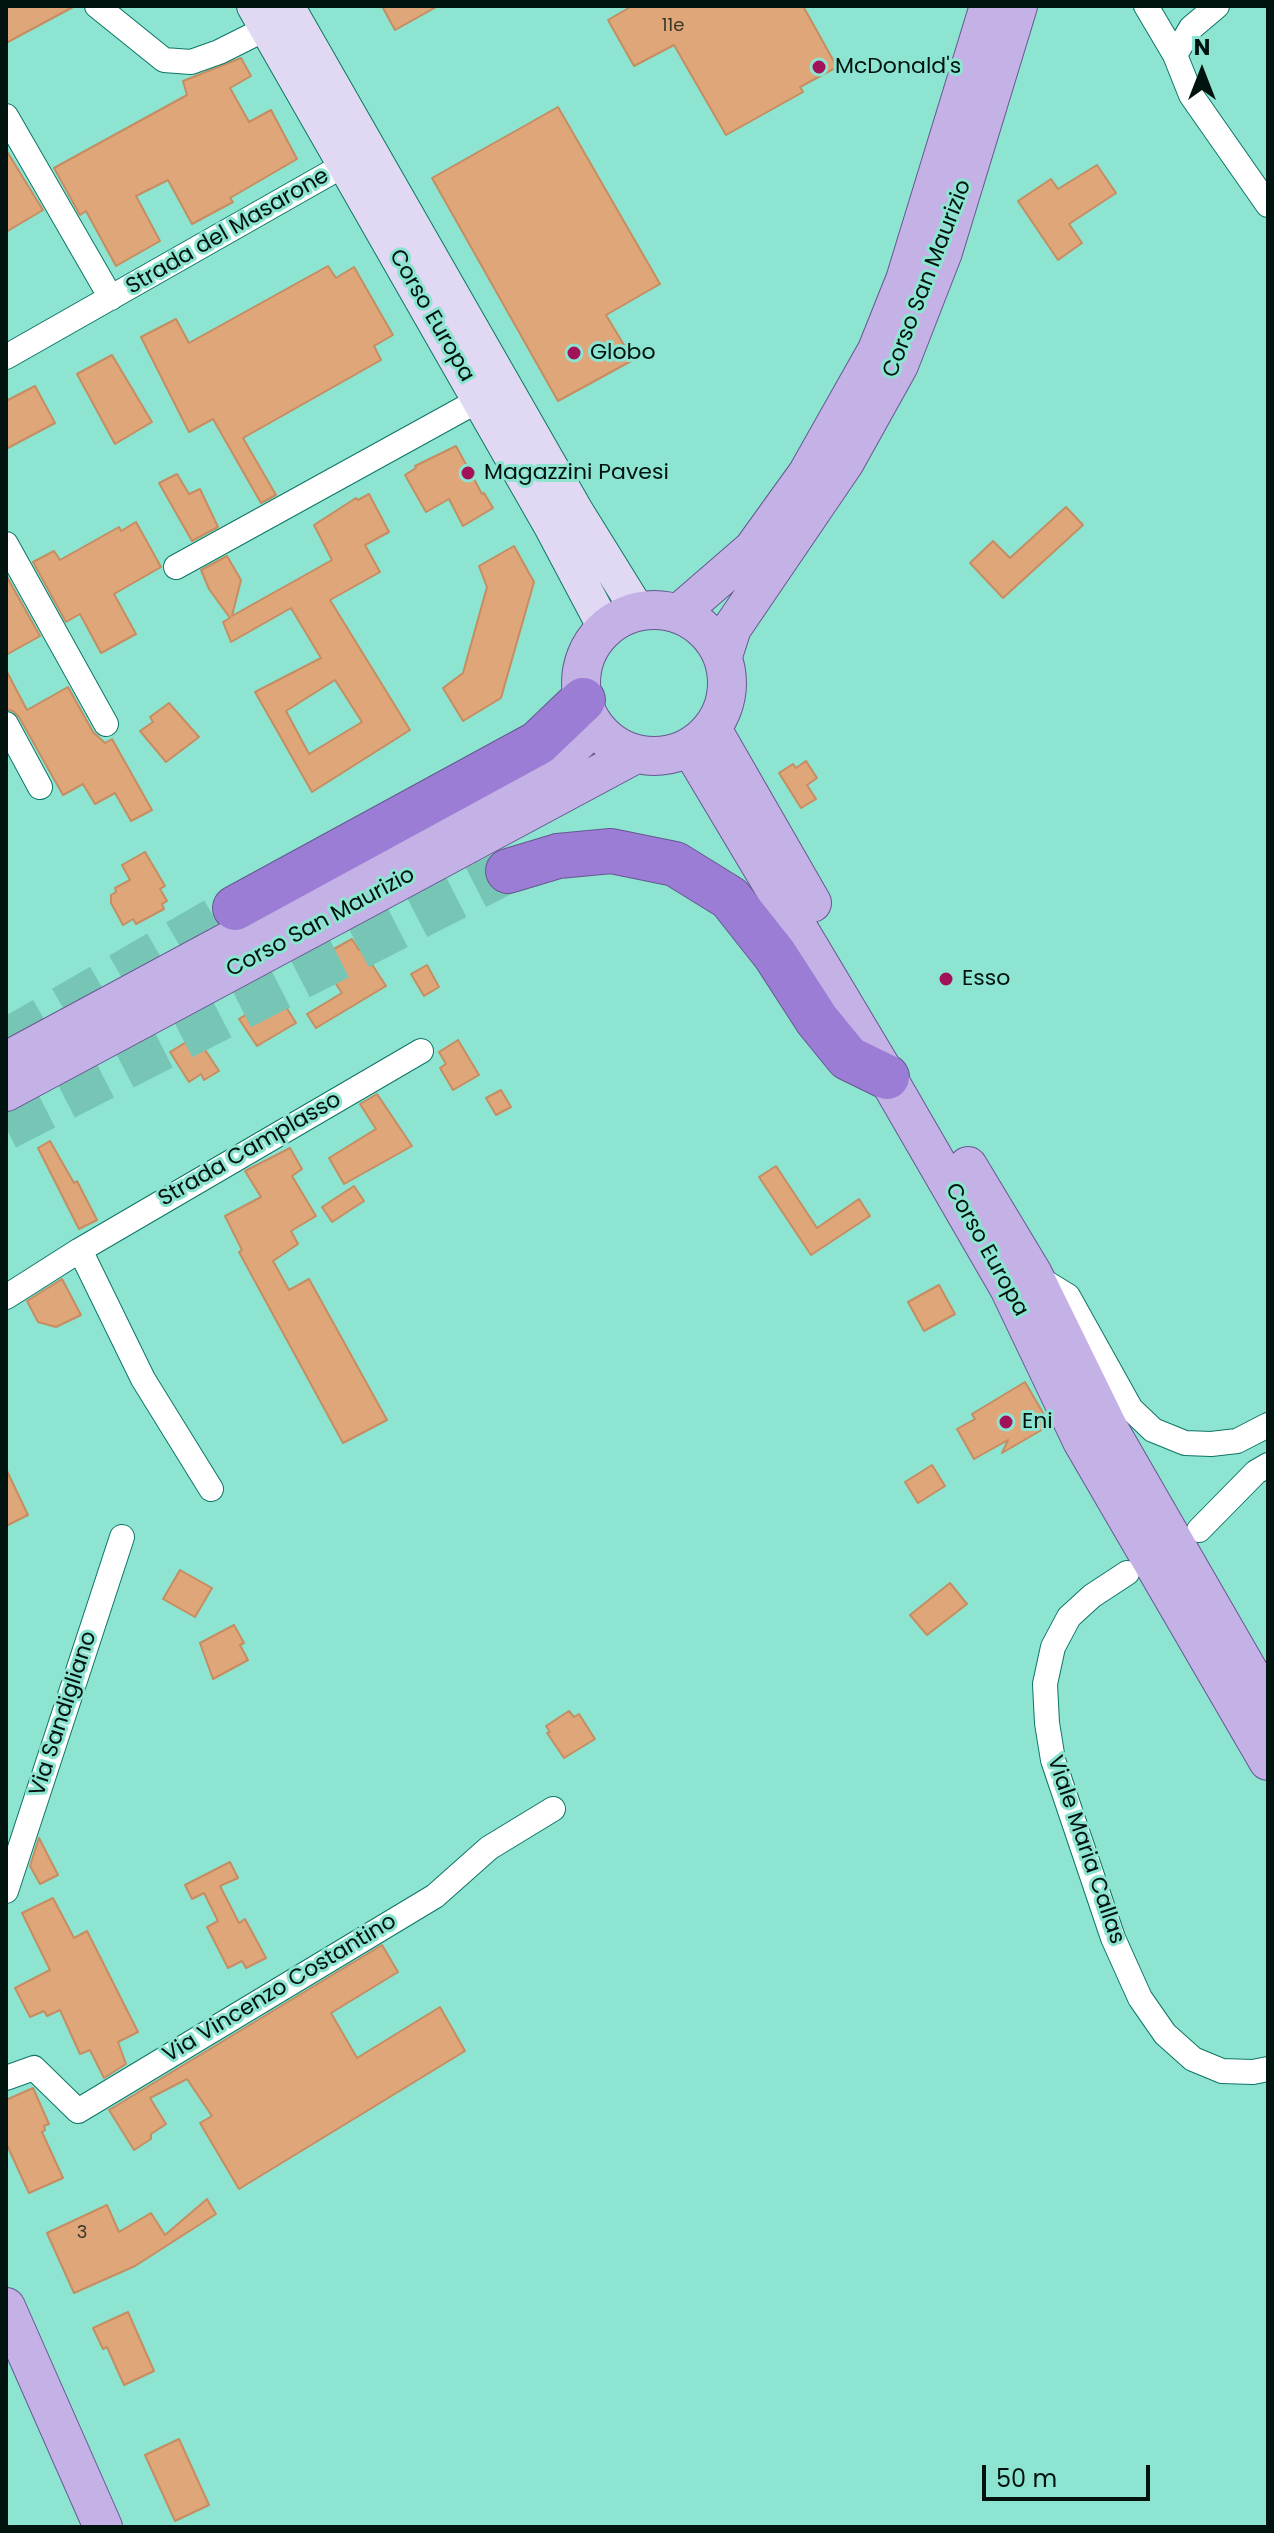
<!DOCTYPE html>
<style>
body{margin:0}
#map{position:relative;width:1274px;height:2533px;overflow:hidden;background:#8ce4d1;font-family:Poppins,sans-serif}
canvas{display:block}
.frame{position:absolute;inset:0;border:8px solid #00130e;pointer-events:none}
.north{position:absolute;left:1162px;top:32px;width:80px;height:80px;-webkit-text-stroke:6px #8ce4d1;paint-order:stroke;rotate:0deg;font-size:22px;font-weight:700;line-height:32px;text-align:center;color:#00130e}
.north::after{content:'';display:block;margin:auto;width:28px;height:36px;background:#00130e;clip-path:polygon(50% 0,100% 100%,50% 72%,0 100%)}
.scale{position:absolute;left:982px;top:2465px;width:168px;height:36px;box-sizing:border-box;border:4px solid #00130e;border-top:0;padding-left:10px;font-size:24px;line-height:28px;white-space:nowrap;color:#00130e;-webkit-text-stroke:6px #8ce4d1;paint-order:stroke}
</style>
<div id="map">
<canvas width="1274" height="2533"></canvas>
<div class="frame"></div>
<div class="north">N</div>
<div class="scale">50 m</div>
</div>
<script>
const ctx = document.querySelector('canvas').getContext('2d');
ctx.lineJoin = 'round';
function fill(path, color) {
  ctx.fillStyle = color;
  ctx.fill(path, 'evenodd');
}
function poly(rows) {
  const path = new Path2D();
  for (const r of rows) {
    if (r.length === 3) {
      path.moveTo(r[0] + r[2], r[1]);
      path.arc(r[0], r[1], r[2], 0, 2 * Math.PI);
      continue;
    }
    path.moveTo(r[0], r[1]);
    for (let i = 2; i < r.length; i += 2) path.lineTo(r[i], r[i + 1]);
  }
  return path;
}
function strokePath(path, color, width, dash) {
  ctx.strokeStyle = color;
  ctx.lineWidth = width;
  ctx.lineCap = dash ? 'butt' : 'round';
  ctx.setLineDash(dash || []);
  ctx.stroke(path);
}
function write(font, color, halo, rows, align = 'center') {
  ctx.font = font + ' Poppins,sans-serif';
  ctx.lineWidth = 6;
  ctx.setLineDash([]);
  ctx.textBaseline = 'middle';
  ctx.strokeStyle = halo;
  ctx.fillStyle = color;
  for (const [text, x, y, turn = 0] of rows) {
    ctx.save();
    ctx.translate(x, y);
    ctx.rotate((+turn || 0) * Math.PI / 180);
    ctx.textAlign = isNaN(turn) ? turn : align;
    if (halo) ctx.strokeText(text, 0, 0);
    ctx.fillText(text, 0, 0);
    ctx.restore();
  }
}
const building = poly([
 [6,6,75,6,6,43,6,6],
 [382,6,438,6,395,30,382,6],
 [632,6,803,6,837,67,800,87,803,92,726,135,674,45,634,66,608,20,632,6],
 [241,58,251,76,230,88,249,122,271,110,297,159,230,198,233,202,192,224,168,180,136,196,160,241,116,266,86,211,80,215,54,168,187,95,183,81,241,58],
 [558,107,660,284,606,315,633,360,558,401,432,178,558,107],
 [6,150,43,210,6,232,6,150],
 [1097,165,1116,193,1069,224,1082,243,1058,260,1018,201,1051,179,1058,189,1097,165],
 [328,266,336,278,354,267,393,335,374,346,381,360,243,438,276,495,261,503,213,419,189,432,141,337,176,319,189,343,328,266],
 [112,355,152,422,115,444,77,374,112,355],
 [35,386,55,423,6,449,6,401,35,386],
 [456,446,482,494,484,493,493,508,463,526,449,499,426,512,405,475,416,468,415,466,456,446],
 [177,474,189,494,200,489,218,527,192,541,159,483,177,474],
 [369,494,389,532,365,545,380,572,330,600,410,730,312,792,255,692,321,658,291,608,231,642,223,622,230,618,209,589,201,570,227,556,241,580,232,616,332,560,314,525,356,498,358,500,369,494],
 [335,680,362,722,309,754,286,711,335,680],
 [1066,507,1083,525,1003,598,970,563,993,541,1010,558,1066,507],
 [136,522,161,567,114,594,136,634,101,653,80,614,66,622,33,562,54,551,60,560,119,527,121,531,136,522],
 [514,546,534,582,501,698,463,721,443,688,463,673,487,587,479,566,514,546],
 [7,577,40,636,6,655,6,578,7,577],
 [6,670,27,710,68,687,93,732,105,743,112,739,152,810,131,821,115,793,95,804,83,784,63,795,19,717,13,711,6,709,6,670],
 [169,703,199,737,166,762,140,731,153,722,150,717,169,703],
 [806,761,817,778,807,785,816,799,801,808,779,773,793,764,796,768,806,761],
 [145,852,165,886,160,889,167,901,162,904,164,909,136,924,133,919,123,925,111,903,111,895,116,892,115,888,130,880,122,865,145,852],
 [352,939,359,950,362,949,386,986,316,1028,307,1014,342,993,327,970,340,962,332,950,352,939],
 [427,965,439,987,424,996,411,974,427,965],
 [278,994,296,1023,257,1046,239,1019,278,994],
 [196,1036,219,1071,204,1080,201,1074,189,1082,170,1052,196,1036],
 [458,1040,479,1075,453,1090,440,1068,446,1064,439,1052,458,1040],
 [501,1090,511,1107,496,1115,486,1098,501,1090],
 [377,1094,412,1146,344,1184,329,1158,376,1129,360,1104,377,1094],
 [50,1141,74,1183,77,1181,97,1220,79,1229,38,1148,50,1141],
 [290,1148,302,1169,292,1176,316,1216,291,1231,298,1244,273,1261,289,1290,309,1279,387,1420,343,1443,239,1252,242,1250,225,1216,261,1197,245,1171,290,1148],
 [776,1166,817,1228,859,1199,870,1216,811,1255,759,1177,776,1166],
 [354,1186,364,1201,332,1222,322,1207,354,1186],
 [62,1279,81,1315,56,1327,38,1322,27,1301,62,1279],
 [939,1285,955,1314,924,1331,908,1302,939,1285],
 [1025,1382,1050,1425,1002,1453,1008,1440,974,1459,957,1429,975,1419,972,1414,1025,1382],
 [932,1465,945,1486,918,1503,905,1482,932,1465],
 [6,1469,28,1515,6,1526,6,1469],
 [180,1570,212,1588,195,1617,163,1599,180,1570],
 [950,1583,967,1604,927,1635,910,1615,950,1583],
 [234,1625,244,1643,240,1645,248,1660,213,1679,200,1643,234,1625],
 [569,1711,574,1717,579,1714,595,1739,564,1758,547,1733,550,1732,546,1726,569,1711],
 [39,1838,58,1875,40,1884,30,1866,39,1838],
 [230,1862,238,1878,220,1886,239,1923,245,1919,266,1958,246,1968,242,1961,228,1968,207,1927,218,1921,204,1893,192,1899,185,1885,230,1862],
 [53,1898,74,1938,87,1931,138,2032,118,2042,126,2064,104,2078,90,2050,80,2054,60,2010,47,2016,44,2011,30,2017,15,1988,50,1970,22,1913,53,1898],
 [382,1945,398,1972,331,2013,357,2058,440,2007,465,2051,239,2189,200,2123,212,2116,187,2079,150,2098,166,2124,151,2134,151,2139,134,2150,109,2110,382,1945],
 [33,2088,49,2124,44,2126,45,2130,42,2132,63,2178,29,2193,6,2143,6,2100,33,2088],
 [207,2199,216,2214,135,2266,74,2293,47,2233,107,2205,119,2232,151,2213,165,2235,207,2199],
 [128,2312,154,2371,124,2385,107,2347,103,2349,93,2328,128,2312],
 [179,2439,209,2505,175,2521,145,2455,179,2439]
]);
fill(building, '#dfa67a');
strokePath(building, '#c58d62', 2);
strokePath(poly([
 [6,1041,235,908],
 [6,1128,508,871]
]), '#77c5b4', 44, [44, 22]);
const street = poly([
 [97,6,164,60,191,62,219,52,267,28],
 [1146,6,1175,55,1191,95,1268,205],
 [1175,55,1191,28,1217,6],
 [6,116,111,298],
 [6,357,344,165],
 [6,544,106,724],
 [176,567,479,400],
 [6,724,40,787],
 [80,1250,143,1379,211,1489],
 [1037,1277,1068,1296,1131,1409,1153,1430,1185,1443,1211,1444,1237,1441,1268,1425],
 [6,1297,80,1250,421,1051],
 [1199,1530,1256,1472,1268,1465],
 [1127,1573,1092,1596,1069,1617,1053,1647,1045,1684,1047,1723,1053,1760,1113,1938,1140,1998,1165,2034,1193,2059,1222,2071,1253,2072,1268,2069],
 [6,1891,122,1537],
 [6,2078,34,2068,78,2111,435,1896,489,1848,553,1809]
]);
const secondary = poly([
 [254,6,551,526,605,628],
 [287,6,576,511,638,611]
]);
const primary = poly([
 [654,683,73],
 [678,614,753,549,807,474,877,350,905,280,989,6],
 [723,656,732,628,845,462,899,365,943,252,1018,6],
 [712,729,812,903],
 [690,747,887,1077,1009,1288,1082,1441,1268,1761],
 [6,1061,550,768,594,726],
 [6,1092,636,754],
 [968,1166,1033,1274,1109,1429,1268,1705],
 [6,2307,103,2527]
]);
const highway = poly([
 [508,871,558,856,611,851,675,864,730,898,775,955,817,1020,848,1058,887,1077],
 [235,908,538,743,583,700]
]);
strokePath(street, '#0e7566', 26);
strokePath(secondary, '#0e7566', 36);
strokePath(primary, '#655890', 40);
strokePath(highway, '#655890', 46);
strokePath(street, '#fff', 24);
strokePath(secondary, '#e1d8f3', 34);
strokePath(primary, '#c4b1e6', 38);
strokePath(highway, '#9c7dd6', 44);
for (const [x, y, r, color] of [
 [819,67,8,"#a11258"],
 [574,353,8,"#a11258"],
 [468,473,8,"#a11258"],
 [946,979,8,"#a11258"],
 [1006,1422,8,"#a11258"]
]) {
  const dot = new Path2D();
  dot.arc(x, y, r, 0, 2 * Math.PI);
  ctx.fillStyle = color;
  ctx.fill(dot);
  strokePath(dot, '#8ce4d1', 3);
}
write('18px', '#383829', null, [
 ["11e",673,26],
 ["3",82,2233]
]);
write('22px', '#00130e', '#8ce4d1', [
 ["McDonald's",835,67],
 ["Globo",590,353],
 ["Magazzini Pavesi",484,473],
 ["Esso",962,979],
 ["Eni",1022,1422]
], 'left');
write('22px', '#00130e', '#8ce4d1', [
 ["Strada del Masarone",228,232,-30],
 ["Corso San Maurizio",928,279,-69],
 ["Corso Europa",431,316,60],
 ["Corso San Maurizio",321,923,-28],
 ["Strada Camplasso",250,1150,-30],
 ["Corso Europa",986,1250,61],
 ["Via Sandigliano",64,1714,-72],
 ["Viale Maria Callas",1085,1850,71],
 ["Via Vincenzo Costantino",280,1989,-31]
]);
</script>
